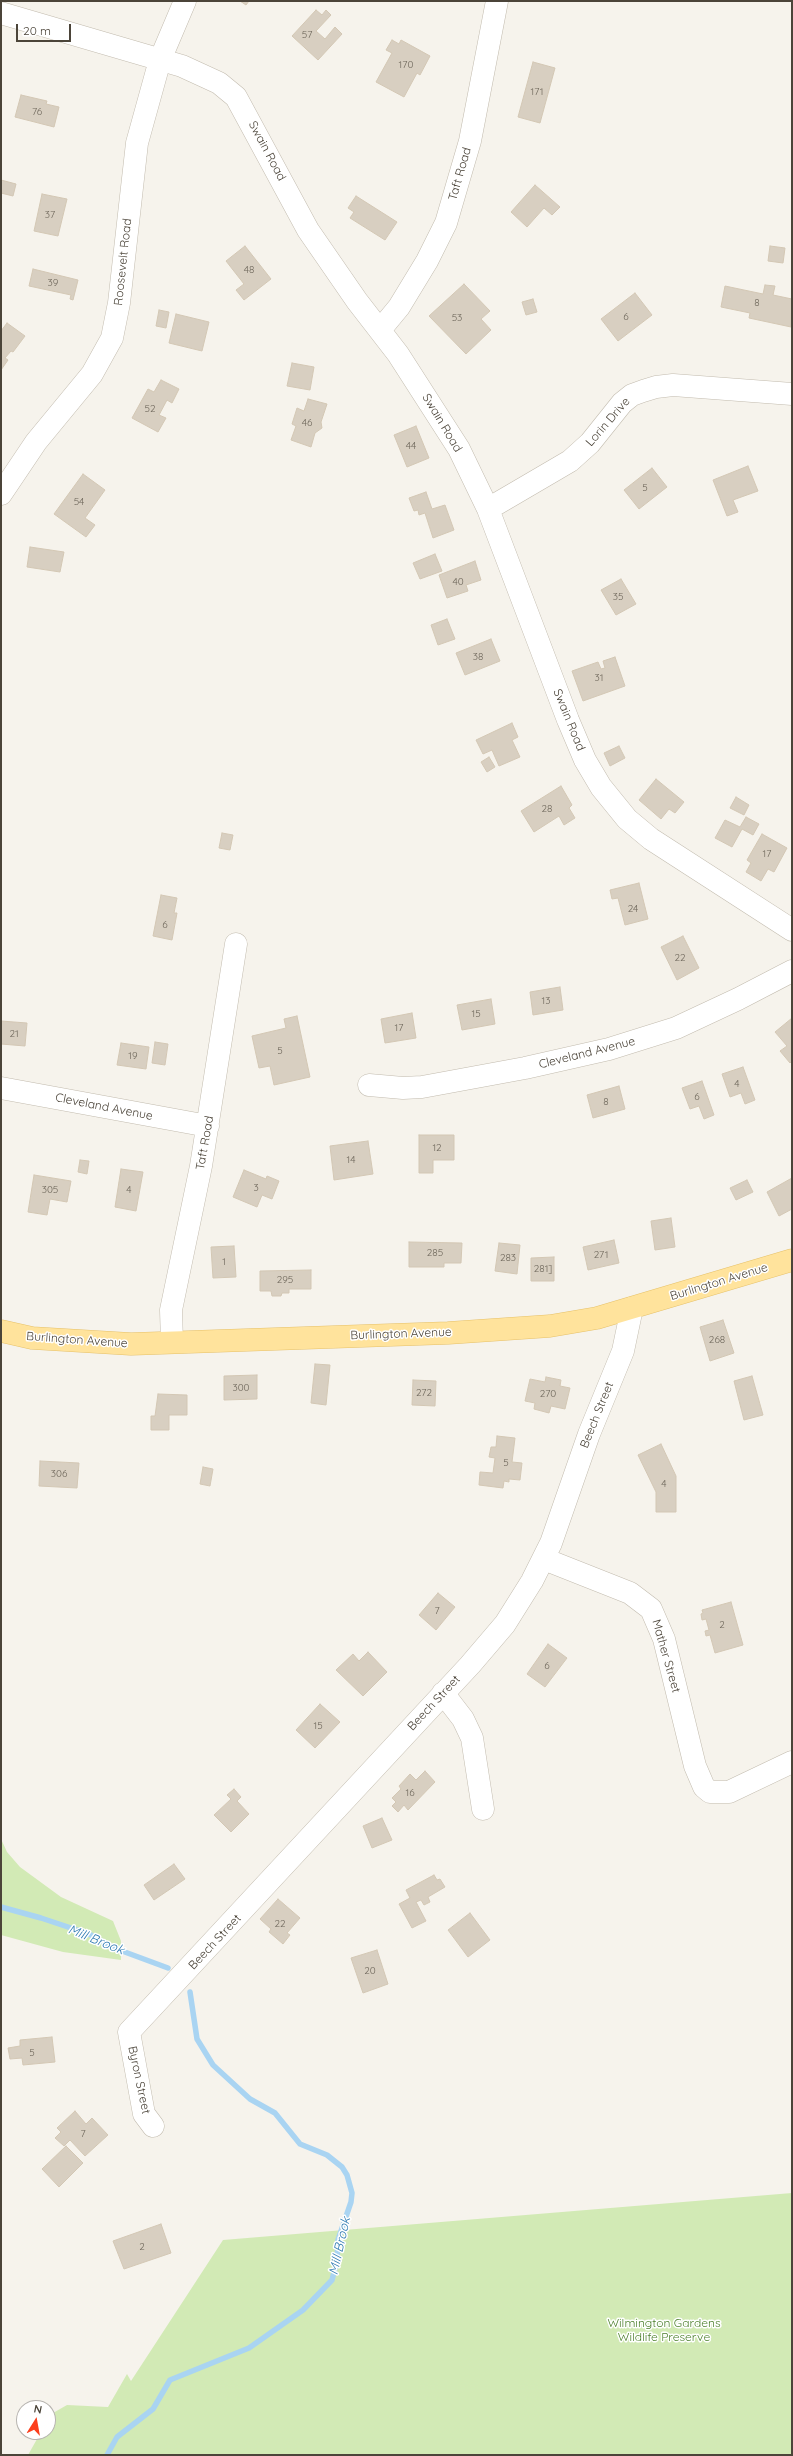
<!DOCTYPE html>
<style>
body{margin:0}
#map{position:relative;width:793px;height:2456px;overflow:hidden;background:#f6f3ec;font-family:Quicksand,sans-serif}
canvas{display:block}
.frame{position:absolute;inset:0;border:2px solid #4b4439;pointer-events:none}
.north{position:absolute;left:16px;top:2400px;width:40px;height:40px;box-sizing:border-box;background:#fff;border:1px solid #b7b4b0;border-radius:50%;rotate:11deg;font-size:11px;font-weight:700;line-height:16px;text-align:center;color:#4b4439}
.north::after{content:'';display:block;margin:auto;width:14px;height:18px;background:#fc3f1d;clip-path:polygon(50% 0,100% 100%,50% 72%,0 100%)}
.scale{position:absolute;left:16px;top:24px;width:55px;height:18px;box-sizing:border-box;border:2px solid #4b4439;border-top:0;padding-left:5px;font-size:12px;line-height:14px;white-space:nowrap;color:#4b4439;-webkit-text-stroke:3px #fff;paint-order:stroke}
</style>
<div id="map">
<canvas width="793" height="2456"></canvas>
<div class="frame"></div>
<div class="north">N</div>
<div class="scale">20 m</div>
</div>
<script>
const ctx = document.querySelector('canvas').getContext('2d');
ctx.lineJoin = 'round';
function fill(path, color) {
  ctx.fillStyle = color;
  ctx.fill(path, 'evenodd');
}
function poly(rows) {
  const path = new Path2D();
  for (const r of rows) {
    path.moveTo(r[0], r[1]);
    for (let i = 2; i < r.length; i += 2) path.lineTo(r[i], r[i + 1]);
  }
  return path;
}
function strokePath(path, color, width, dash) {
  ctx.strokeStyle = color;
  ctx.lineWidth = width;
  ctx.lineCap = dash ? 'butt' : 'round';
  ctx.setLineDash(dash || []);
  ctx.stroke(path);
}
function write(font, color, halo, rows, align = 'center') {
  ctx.font = font + ' Quicksand,sans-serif';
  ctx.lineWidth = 3;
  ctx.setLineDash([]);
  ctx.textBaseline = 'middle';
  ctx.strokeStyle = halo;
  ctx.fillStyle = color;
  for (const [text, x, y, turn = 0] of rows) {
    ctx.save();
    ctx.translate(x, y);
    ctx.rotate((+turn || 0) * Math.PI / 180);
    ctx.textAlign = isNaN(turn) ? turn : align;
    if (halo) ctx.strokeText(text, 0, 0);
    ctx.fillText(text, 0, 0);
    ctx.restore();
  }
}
fill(poly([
 [1,1839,7,1852,20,1867,61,1897,113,1921,121,1941,121,1960,63,1952,1,1935],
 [792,2193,792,2455,28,2455,41,2432,48,2432,48,2419,53,2413,67,2405,108,2407,127,2374,131,2381,223,2240]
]), '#d2eab5');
strokePath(poly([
 [1,1907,41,1918,89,1934,114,1948,168,1968],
 [107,2455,117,2437,153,2409,170,2380,249,2348,303,2310,332,2280,337,2261,338,2240,351,2202,352,2193,347,2175,342,2167,327,2155,300,2144,275,2113,250,2099,213,2065,197,2039,190,1992]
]), '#a9d4f2', 5.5);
const building = poly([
 [240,1,249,1,246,5,240,1],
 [316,10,322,15,326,10,331,15,316,31,325,39,335,27,342,34,318,60,292,36,316,10],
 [392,40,399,44,401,40,430,56,420,75,417,73,404,97,376,82,392,53,386,50,392,40],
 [533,62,555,68,540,123,518,117,533,62],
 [21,95,47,101,46,104,59,107,54,127,15,117,21,95],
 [1,180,16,184,13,196,1,193,1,180],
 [535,185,560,207,552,215,544,208,527,227,511,212,535,185],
 [42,194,67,199,58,236,34,231,42,194],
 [356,196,397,222,385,240,350,218,354,212,348,208,356,196],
 [245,246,271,279,244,300,236,290,244,284,226,261,245,246],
 [770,246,785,248,783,263,768,261,770,246],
 [33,269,78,280,73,300,70,299,71,295,29,286,33,269],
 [464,284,490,311,481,319,491,330,466,354,429,316,464,284],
 [765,285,775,286,773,295,792,299,791,327,749,318,750,313,721,307,725,286,763,294,765,285],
 [635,293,652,315,618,341,601,319,635,293],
 [533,299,537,312,526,315,522,302,533,299],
 [159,310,169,312,166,328,156,326,159,310],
 [176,314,209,322,202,351,169,343,176,314],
 [7,323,25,336,13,352,11,351,5,358,8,360,1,370,1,331,7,323],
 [292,363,314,367,310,390,287,386,292,363],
 [161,380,179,389,172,403,167,400,159,415,166,418,158,432,132,418,148,389,154,392,161,380],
 [308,399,327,404,321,422,322,428,315,433,311,447,291,440,296,426,292,424,297,408,304,411,308,399],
 [416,426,429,458,407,467,394,435,416,426],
 [748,466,758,491,733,500,738,512,727,516,713,480,748,466],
 [652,468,667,487,639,509,624,490,652,468],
 [83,474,105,490,85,518,95,525,86,537,54,514,83,474],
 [426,492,432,509,445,505,454,530,433,538,425,513,419,515,418,510,414,511,409,498,426,492],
 [30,547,64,552,60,572,27,567,30,547],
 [435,554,442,571,420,579,413,563,435,554],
 [475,561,481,580,466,585,468,591,447,598,439,575,475,561],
 [621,579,636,604,616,615,601,590,621,579],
 [447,619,455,639,438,645,431,625,447,619],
 [491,639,500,661,465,675,456,653,491,639],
 [615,657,625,686,583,701,572,671,598,662,601,669,605,668,603,661,615,657],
 [512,723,518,737,512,740,520,757,499,766,492,750,483,754,476,740,512,723],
 [619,746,625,758,610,766,604,753,619,746],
 [489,757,495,767,487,772,481,762,489,757],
 [656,779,684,802,675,813,669,809,661,819,639,800,656,779],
 [561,786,572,805,569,808,575,818,564,825,559,816,534,832,521,811,561,786],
 [736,797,749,805,744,815,730,808,736,797],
 [746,817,759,824,753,835,742,829,732,847,715,838,725,820,740,827,746,817],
 [222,833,233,835,230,850,219,848,222,833],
 [762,834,787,848,774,872,768,869,761,881,746,872,751,863,747,860,762,834],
 [639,883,648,919,625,925,618,898,612,899,610,890,639,883],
 [161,895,177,898,174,913,177,913,172,940,153,936,161,895],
 [683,936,699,968,677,980,661,947,683,936],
 [560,987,563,1010,533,1015,530,992,560,987],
 [491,999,495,1024,462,1030,457,1005,491,999],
 [412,1013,416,1038,385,1043,381,1019,412,1013],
 [297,1016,310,1077,274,1085,270,1066,259,1068,252,1036,286,1028,284,1019,297,1016],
 [792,1018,792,1061,790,1063,780,1051,787,1046,775,1032,792,1018],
 [1,1021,27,1023,25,1046,1,1044,1,1021],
 [155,1042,168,1044,165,1065,152,1063,155,1042],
 [121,1043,149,1047,146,1069,117,1065,121,1043],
 [743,1067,755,1100,745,1104,741,1093,730,1097,722,1074,743,1067],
 [702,1081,714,1115,704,1119,699,1106,690,1109,682,1088,702,1081],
 [619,1086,625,1109,593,1118,587,1095,619,1086],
 [419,1135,454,1135,454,1160,433,1160,433,1173,419,1173,419,1135],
 [368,1141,373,1174,334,1180,330,1146,368,1141],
 [80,1160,89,1161,87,1174,78,1172,80,1160],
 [121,1169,143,1172,136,1211,115,1207,121,1169],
 [244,1170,266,1179,267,1176,279,1181,272,1199,262,1195,257,1207,233,1197,244,1170],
 [34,1175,71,1181,67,1202,50,1199,47,1215,28,1212,34,1175],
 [792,1178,792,1209,779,1216,767,1192,792,1178],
 [747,1180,753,1192,736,1200,730,1188,747,1180],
 [671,1218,675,1247,655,1250,651,1221,671,1218],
 [614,1240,619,1263,588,1270,583,1247,614,1240],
 [409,1242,462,1243,461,1263,444,1263,444,1267,409,1267,409,1242],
 [499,1243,520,1245,517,1274,495,1271,499,1243],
 [234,1246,236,1277,213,1278,211,1247,234,1246],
 [554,1257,554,1281,531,1281,531,1258,554,1257],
 [311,1270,311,1289,289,1289,289,1293,282,1293,281,1296,272,1296,271,1291,260,1291,260,1271,311,1270],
 [723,1320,734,1353,710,1361,700,1327,723,1320],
 [315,1364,330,1365,326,1405,311,1403,315,1364],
 [257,1375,257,1399,224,1400,224,1376,257,1375],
 [752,1376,763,1415,744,1420,734,1381,752,1376],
 [546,1377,561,1380,560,1386,570,1388,565,1409,551,1406,549,1413,534,1409,535,1403,525,1401,530,1379,545,1382,546,1377],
 [413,1380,436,1381,435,1406,412,1405,413,1380],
 [158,1394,187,1395,187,1415,169,1415,169,1430,151,1430,151,1416,155,1416,158,1394],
 [497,1436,515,1438,512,1462,522,1463,520,1480,509,1479,509,1482,504,1481,503,1488,479,1485,480,1472,493,1473,495,1458,489,1457,491,1447,496,1447,497,1436],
 [661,1444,676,1476,676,1512,656,1512,656,1492,638,1455,661,1444],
 [40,1461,79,1463,77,1488,39,1486,40,1461],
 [203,1467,213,1469,210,1486,200,1484,203,1467],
 [438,1593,455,1607,436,1630,419,1615,438,1593],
 [731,1602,743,1645,715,1653,710,1635,706,1636,705,1631,709,1630,706,1619,702,1620,701,1614,703,1613,702,1610,731,1602],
 [548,1644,567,1658,545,1687,527,1674,548,1644],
 [368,1652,387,1672,363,1696,336,1670,353,1654,359,1661,368,1652],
 [320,1704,340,1722,315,1748,296,1730,320,1704],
 [425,1771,435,1782,408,1810,404,1805,398,1812,392,1806,396,1802,392,1798,401,1789,399,1786,410,1774,416,1780,425,1771],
 [234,1789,241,1797,237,1801,249,1814,231,1832,214,1815,231,1799,227,1795,234,1789],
 [382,1818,392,1840,372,1848,363,1826,382,1818],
 [174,1864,185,1879,154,1900,144,1885,174,1864],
 [434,1875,437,1880,440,1879,445,1887,428,1897,430,1902,424,1905,421,1900,416,1902,426,1921,412,1928,399,1904,410,1898,406,1890,434,1875],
 [278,1899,300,1918,287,1933,290,1935,283,1944,269,1932,271,1929,260,1919,278,1899],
 [470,1913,490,1940,468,1957,448,1930,470,1913],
 [377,1950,388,1984,363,1993,351,1958,377,1950],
 [52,2037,55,2062,23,2065,22,2058,10,2059,8,2048,20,2046,20,2040,52,2037],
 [75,2111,86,2124,92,2118,108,2135,85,2156,70,2140,64,2146,55,2138,61,2132,57,2128,75,2111],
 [66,2146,83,2163,59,2187,42,2169,66,2146],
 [161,2224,171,2253,124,2269,113,2241,161,2224]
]);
fill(building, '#d8cfc1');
strokePath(building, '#d3c7b4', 1);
const minor = poly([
 [1,13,182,66,219,83,236,97,308,230,357,301,398,354,459,449,488,509,568,720,585,760,601,787,627,819,651,839,792,930],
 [380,330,399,307,427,261,446,223,470,141,497,1],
 [1,494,36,442,92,374,112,338,119,303,137,143,160,60,185,1],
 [488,509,570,461,590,443,622,403,632,395,643,391,656,387,673,385,792,394],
 [369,1085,403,1088,422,1087,525,1068,609,1049,676,1028,738,999,792,971],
 [1,1088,208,1126],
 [172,1342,171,1310,201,1166,236,944],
 [544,1559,630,1593,651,1609,664,1639,695,1766,704,1787,710,1792,729,1792,792,1762],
 [443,1693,463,1719,472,1738,483,1809],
 [153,2126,144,2114,129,2032,470,1665,505,1624,532,1581,551,1543,589,1434,623,1351,632,1308]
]);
const major = poly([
 [1,1331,32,1338,131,1344,448,1333,550,1326,597,1318,792,1260]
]);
strokePath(minor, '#c2bbae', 23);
strokePath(major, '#e6c16a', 23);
strokePath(minor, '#fff', 22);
strokePath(major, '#ffe39c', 22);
write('10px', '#6e675b', null, [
 ["57",307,35],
 ["170",406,65],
 ["171",537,92],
 ["76",37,112],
 ["37",50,215],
 ["48",249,270],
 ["39",53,283],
 ["8",757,303],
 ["6",626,317],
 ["53",457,318],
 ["52",150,409],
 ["46",307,423],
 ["44",411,446],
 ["5",645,488],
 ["54",79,502],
 ["40",458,582],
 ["35",618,597],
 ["38",478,657],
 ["31",599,678],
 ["28",547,809],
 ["17",767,854],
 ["24",633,909],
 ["6",165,925],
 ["22",680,958],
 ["13",546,1001],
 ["15",476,1014],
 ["17",399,1028],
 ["21",14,1034],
 ["5",280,1051],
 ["19",133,1056],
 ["4",737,1084],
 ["6",697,1097],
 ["8",606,1102],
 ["12",437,1148],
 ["14",351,1160],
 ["3",256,1188],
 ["305",50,1190],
 ["4",129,1190],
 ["285",435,1253],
 ["271",601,1255],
 ["283",508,1258],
 ["1",224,1262],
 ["281]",543,1269],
 ["295",285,1280],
 ["268",717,1340],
 ["300",241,1388],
 ["272",424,1393],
 ["270",548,1394],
 ["5",506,1463],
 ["306",59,1474],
 ["4",664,1484],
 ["7",437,1611],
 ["2",722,1625],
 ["6",547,1666],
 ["15",318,1726],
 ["16",410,1793],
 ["22",280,1924],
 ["20",370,1971],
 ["5",32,2053],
 ["7",83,2134],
 ["2",142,2247]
]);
write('12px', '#4b4439', '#fff', [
 ["Swain Road",267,151,62],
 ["Taft Road",460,174,-74],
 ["Roosevelt Road",123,262,-84],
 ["Lorin Drive",608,422,-49],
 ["Swain Road",442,423,59],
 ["Swain Road",569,720,68],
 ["Cleveland Avenue",587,1053,-14],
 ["Cleveland Avenue",104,1107,11],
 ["Taft Road",205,1143,-80],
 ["Burlington Avenue",719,1282,-17],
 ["Burlington Avenue",401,1334,-2],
 ["Burlington Avenue",77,1340,4],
 ["Beech Street",597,1415,-68],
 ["Mather Street",666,1656,74],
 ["Beech Street",434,1703,-47],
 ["Beech Street",215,1942,-47],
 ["Byron Street",139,2080,78]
]);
write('12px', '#4a7f2a', '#fff', [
 ["Wilmington Gardens",664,2323],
 ["Wildlife Preserve",664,2337]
]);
write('italic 13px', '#2e7ab2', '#fff', [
 ["Mill Brook",96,1940,22],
 ["Mill Brook",340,2246,-77]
]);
</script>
